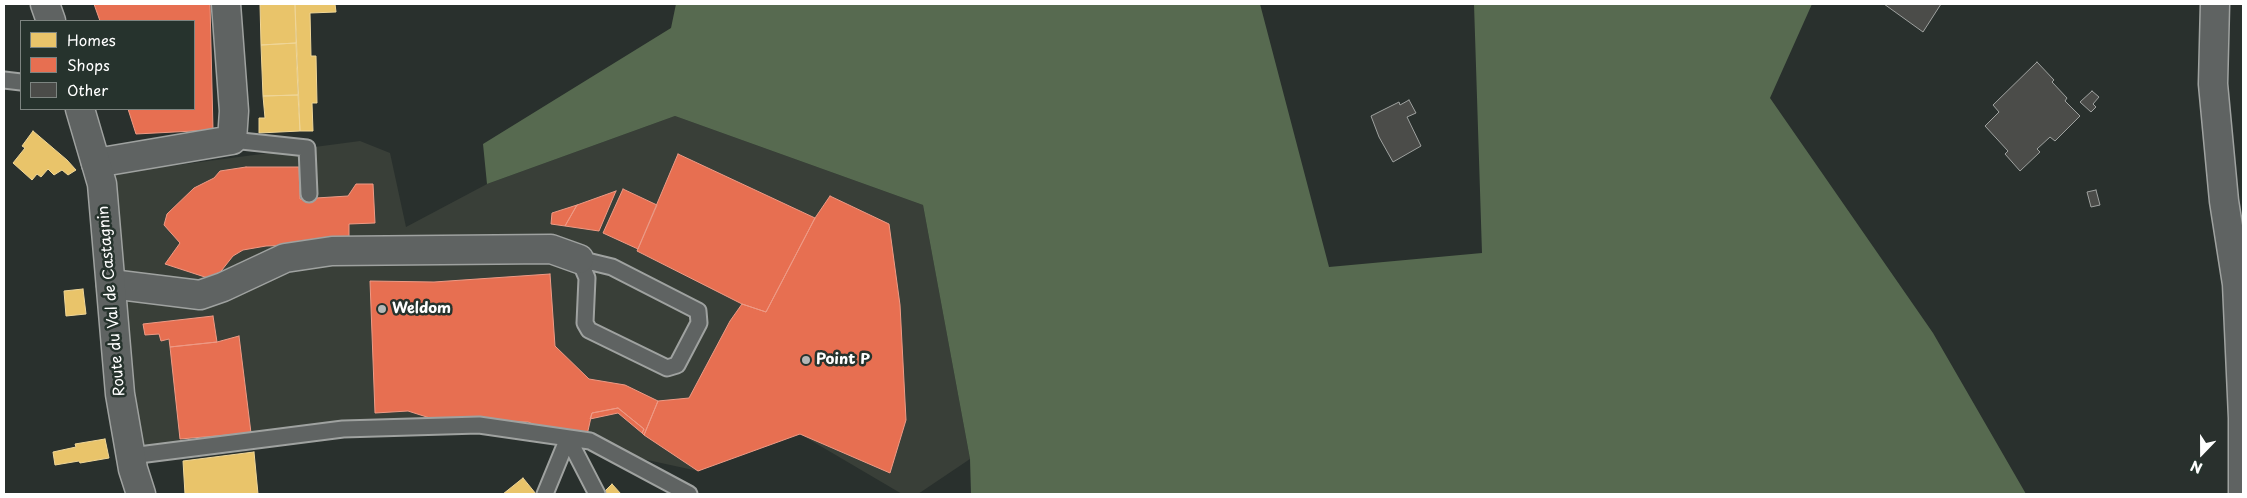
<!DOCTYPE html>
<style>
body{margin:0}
#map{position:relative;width:2247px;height:498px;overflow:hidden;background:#29302d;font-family:"Playpen Sans",sans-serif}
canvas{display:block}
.frame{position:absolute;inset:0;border:5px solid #fff;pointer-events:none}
.legend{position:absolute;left:20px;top:20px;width:175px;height:90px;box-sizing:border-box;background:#26332d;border:1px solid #7d8581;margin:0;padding:6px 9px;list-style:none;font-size:15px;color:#fff}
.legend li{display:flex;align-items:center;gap:10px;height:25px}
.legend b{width:25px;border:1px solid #7d8581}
.north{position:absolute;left:2177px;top:428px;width:50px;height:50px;-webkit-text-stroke:4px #26332d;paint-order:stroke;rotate:202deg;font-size:14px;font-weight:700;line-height:20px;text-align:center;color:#fff}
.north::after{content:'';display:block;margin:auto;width:18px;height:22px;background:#fff;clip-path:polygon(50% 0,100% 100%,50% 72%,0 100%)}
</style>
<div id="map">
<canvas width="2247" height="498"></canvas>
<div class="frame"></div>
<ul class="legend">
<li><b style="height:14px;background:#e9c46a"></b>Homes</li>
<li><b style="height:14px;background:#e76f51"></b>Shops</li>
<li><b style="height:14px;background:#4b4c49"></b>Other</li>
</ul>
<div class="north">N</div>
</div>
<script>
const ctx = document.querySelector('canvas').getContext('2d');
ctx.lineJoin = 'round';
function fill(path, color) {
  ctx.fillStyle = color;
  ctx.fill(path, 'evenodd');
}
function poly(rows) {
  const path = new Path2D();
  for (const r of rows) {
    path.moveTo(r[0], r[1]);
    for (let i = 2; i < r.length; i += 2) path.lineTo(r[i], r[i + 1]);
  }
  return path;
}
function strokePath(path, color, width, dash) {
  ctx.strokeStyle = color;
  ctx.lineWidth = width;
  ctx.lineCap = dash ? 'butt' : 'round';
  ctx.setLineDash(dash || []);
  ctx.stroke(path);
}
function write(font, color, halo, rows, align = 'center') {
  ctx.font = font + ' "Playpen Sans",sans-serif';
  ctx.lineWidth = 5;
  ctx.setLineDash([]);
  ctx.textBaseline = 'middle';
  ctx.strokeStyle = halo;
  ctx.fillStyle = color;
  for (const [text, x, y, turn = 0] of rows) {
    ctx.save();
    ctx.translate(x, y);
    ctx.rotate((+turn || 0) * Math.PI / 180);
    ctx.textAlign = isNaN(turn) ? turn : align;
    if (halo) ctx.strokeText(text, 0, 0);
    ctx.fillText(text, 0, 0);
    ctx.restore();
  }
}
fill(poly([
 [675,116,923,205,970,459,918,494,902,494,800,434,698,471,592,448,474,432,334,438,119,465,87,177,360,141,390,153,406,227,487,184]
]), '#393f38');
fill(poly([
 [676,4,1260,4,1329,267,1482,253,1474,4,1812,4,1770,98,1933,333,2026,494,971,494,970,459,923,205,675,116,487,184,483,144,671,28]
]), '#576a50');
const homes = poly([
 [260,4,295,4,296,43,261,45,260,4],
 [295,4,335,4,336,12,310,13,311,56,316,56,317,103,312,103,313,131,300,131,295,4],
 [296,43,298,95,263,96,261,45,296,43],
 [298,95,300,131,259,133,259,118,265,118,263,96,298,95],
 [33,131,67,160,76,170,68,175,62,170,54,175,48,169,41,177,37,174,32,180,13,163,25,148,22,146,33,131],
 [83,289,86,314,66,316,64,291,83,289],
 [105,439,109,458,80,463,79,461,55,465,53,452,76,447,75,444,105,439],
 [254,452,258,494,185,494,183,461,254,452],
 [523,478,536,494,503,494,523,478],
 [612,484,621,494,602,494,612,484]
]);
fill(homes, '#e9c46a');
strokePath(homes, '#f0d697', 1);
const shops = poly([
 [94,4,210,4,213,130,136,134,128,109,194,109,194,21,100,21,94,4],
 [678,154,815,218,766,312,742,304,637,251,678,154],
 [246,167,299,167,300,199,348,196,356,184,373,184,375,223,349,224,349,243,266,246,243,250,233,256,214,280,165,264,180,243,164,225,167,214,194,188,214,178,220,171,246,167],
 [623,189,657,205,638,249,603,233,623,189],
 [616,191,599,231,565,226,577,205,616,191],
 [830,196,889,224,900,305,906,420,890,473,800,434,698,471,644,435,658,401,689,398,730,321,742,304,766,312,815,218,830,196],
 [577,205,565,226,551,224,552,213,577,205],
 [550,274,555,346,589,379,625,385,658,401,644,435,642,433,644,429,618,408,592,413,587,435,562,436,528,422,433,419,408,411,375,413,370,281,434,282,550,274],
 [213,316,217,342,170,347,169,339,161,341,159,334,145,335,143,324,213,316],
 [239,336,251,433,180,439,170,347,217,342,239,336],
 [618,408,644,429,642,433,618,413,590,419,592,413,618,408]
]);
fill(shops, '#e76f51');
strokePath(shops, '#ee9a85', 1);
const building = poly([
 [1884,4,1941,4,1923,32,1884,4],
 [2037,62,2054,80,2052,82,2067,98,2065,101,2080,116,2055,141,2050,137,2037,149,2040,152,2020,171,2005,154,2008,151,1985,126,1999,112,1993,105,2037,62],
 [2092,91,2099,97,2093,104,2096,107,2091,112,2080,102,2092,91],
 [1409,100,1416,113,1407,117,1421,146,1393,162,1379,137,1371,116,1399,102,1400,105,1409,100],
 [2096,190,2100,205,2091,207,2087,192,2096,190]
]);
fill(building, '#4b4c49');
strokePath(building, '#9fa2a0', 1);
const service = poly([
 [4,80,21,82],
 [232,140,307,148,309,194],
 [579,259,612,267,698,311,699,323,677,365,667,368,589,330,585,323,587,278,579,259],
 [568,438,597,494],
 [131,456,343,429,479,425,590,441,689,494],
 [545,494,568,438]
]);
const minor = poly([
 [2215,4,2213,84,2224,201,2237,284,2243,418,2243,494],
 [96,163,232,140,234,111,226,4],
 [111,284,200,295,223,287,285,258,332,251,551,249,579,259]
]);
const tertiary = poly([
 [45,4,51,21],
 [80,109,102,184,120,394,133,469,141,494]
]);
strokePath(service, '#9fa2a0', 19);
strokePath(minor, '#9fa2a0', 31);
strokePath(tertiary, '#9fa2a0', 31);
strokePath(service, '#5f6362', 15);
strokePath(minor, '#5f6362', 28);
strokePath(tertiary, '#5f6362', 28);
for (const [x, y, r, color] of [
 [382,309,5,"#b4b7b6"],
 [806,360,5,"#b4b7b6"]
]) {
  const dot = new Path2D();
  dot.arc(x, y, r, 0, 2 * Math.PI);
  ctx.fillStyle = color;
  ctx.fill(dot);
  strokePath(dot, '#26332d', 2);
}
write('15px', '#fff', '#26332d', [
 ["Route du Val de Castagnin",112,301,-95]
]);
write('bold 15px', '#fff', '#26332d', [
 ["Weldom",392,309],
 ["Point P",816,360]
], 'left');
</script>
